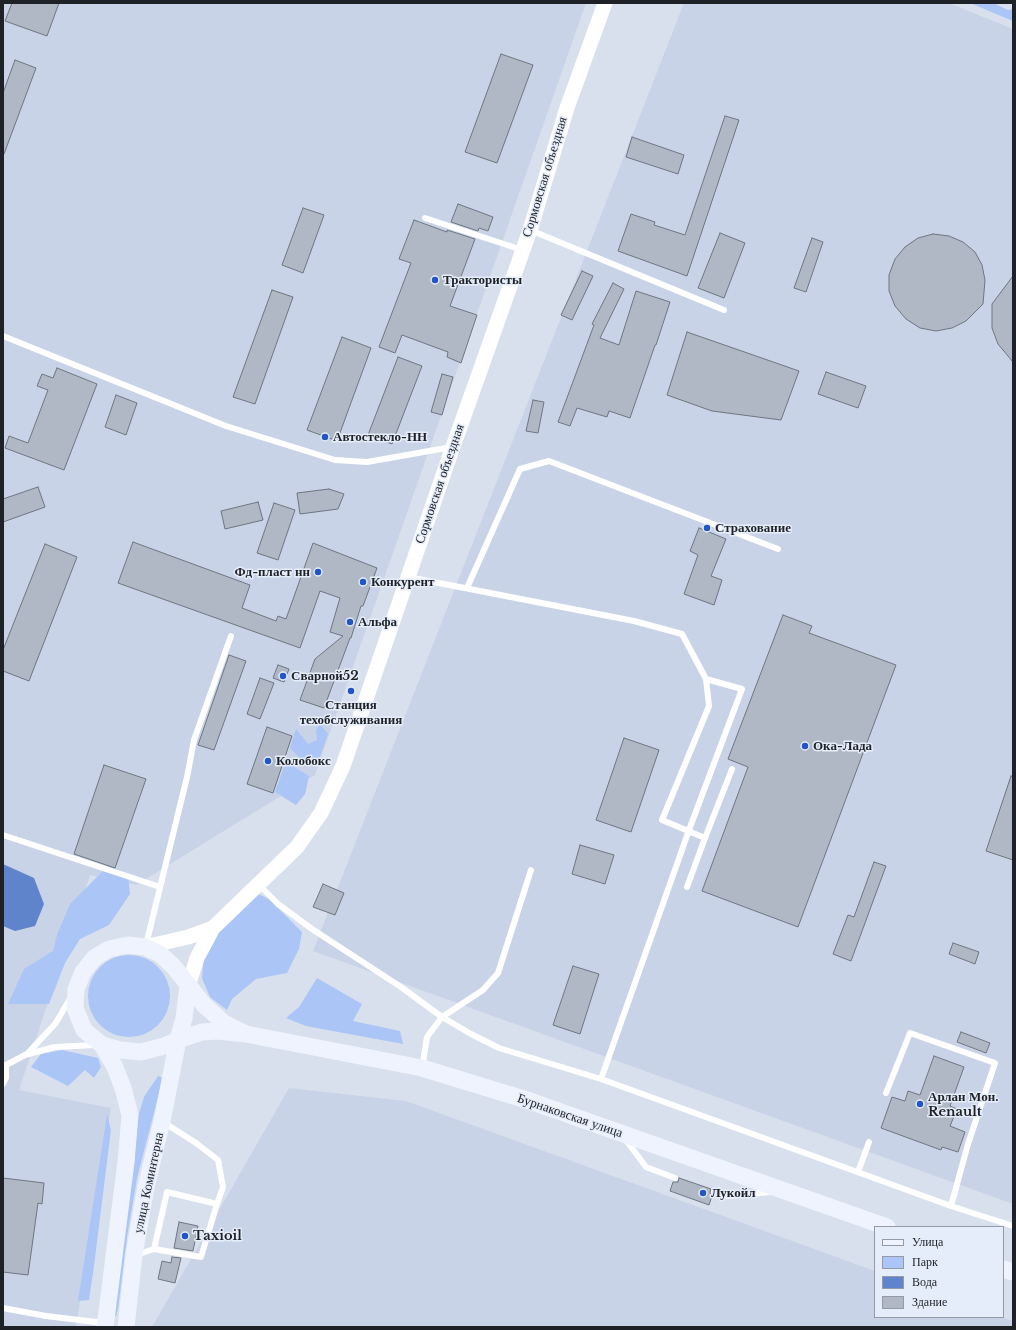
<!DOCTYPE html>
<meta charset="utf-8">
<style>
body{margin:0}
#map{position:relative;width:1016px;height:1330px;overflow:hidden;background:#d8e0ed;font-family:"Libre Baskerville",serif}
canvas{display:block}
.frame{position:absolute;inset:0;border:4px solid #1e2125;pointer-events:none}
.legend{position:absolute;left:874px;top:1226px;width:130px;height:92px;box-sizing:border-box;background:#e5edfa;border:1px solid #959ba5;margin:0;padding:5px 7px;list-style:none;font-size:12px;color:#1e2125}
.legend li{display:flex;align-items:center;gap:8px;height:20px}
.legend b{width:20px;border:1px solid #959ba5}
</style>
<div id="map">
<canvas width="1016" height="1330"></canvas>
<div class="frame"></div>
<ul class="legend">
<li><b style="height:5px;background:#eef3fd"></b>Улица</li>
<li><b style="height:11px;background:#aac5f6"></b>Парк</li>
<li><b style="height:11px;background:#5f84cb"></b>Вода</li>
<li><b style="height:11px;background:#b1b8c5"></b>Здание</li>
</ul>
</div>
<script>
const ctx = document.querySelector('canvas').getContext('2d');
ctx.lineJoin = 'round';
function fill(path, color) {
  ctx.fillStyle = color;
  ctx.fill(path, 'evenodd');
}
function poly(rows) {
  const path = new Path2D();
  for (const r of rows) {
    if (r.length === 3) {
      path.moveTo(r[0] + r[2], r[1]);
      path.arc(r[0], r[1], r[2], 0, 2 * Math.PI);
      continue;
    }
    path.moveTo(r[0], r[1]);
    for (let i = 2; i < r.length; i += 2) path.lineTo(r[i], r[i + 1]);
  }
  return path;
}
function strokePath(path, color, width, dash) {
  ctx.strokeStyle = color;
  ctx.lineWidth = width;
  ctx.lineCap = dash ? 'butt' : 'round';
  ctx.setLineDash(dash || []);
  ctx.stroke(path);
}
function write(font, color, halo, rows, align = 'center') {
  ctx.font = font + ' "Libre Baskerville",serif';
  ctx.lineWidth = 3;
  ctx.setLineDash([]);
  ctx.textBaseline = 'middle';
  ctx.strokeStyle = halo;
  ctx.fillStyle = color;
  for (const [text, x, y, turn = 0] of rows) {
    ctx.save();
    ctx.translate(x, y);
    ctx.rotate((+turn || 0) * Math.PI / 180);
    ctx.textAlign = isNaN(turn) ? turn : align;
    if (halo) ctx.strokeText(text, 0, 0);
    ctx.fillText(text, 0, 0);
    ctx.restore();
  }
}
fill(poly([
 [3,3,586,3,315,775,136,885,90,875,19,1090,111,1108,76,1327,3,1327],
 [684,3,949,3,1013,29,1013,1204,313,951],
 [289,1088,406,1101,875,1271,875,1317,1002,1317,1013,1321,1013,1327,152,1327]
]), '#c9d3e7');
fill(poly([
 [970,3,993,3,1008,10,1013,9,1013,21],
 [320,724,328,734,319,759,312,762,300,758,290,748,296,729,308,744,317,740,316,730],
 [286,762,309,776,305,794,296,805,275,792],
 [109,865,128,875,130,894,109,925,80,939,65,963,49,1004,8,1004,24,969,53,951,57,935,70,904],
 [254,892,269,899,302,932,299,949,287,973,256,979,232,999,227,1010,210,997,202,978,204,955,217,930],
 [129,996,41],
 [317,978,362,1004,353,1021,400,1031,403,1044,306,1026,286,1018,299,1007],
 [62,1050,98,1058,101,1067,94,1078,85,1070,68,1086,31,1067,41,1054],
 [158,1076,163,1078,137,1178,127,1237,118,1309,116,1316,112,1317,138,1117,144,1097],
 [107,1115,111,1130,94,1266,89,1300,78,1301]
]), '#aac5f6');
fill(poly([
 [3,864,34,878,44,904,35,926,15,931,3,926]
]), '#5f84cb');
const building = poly([
 [12,3,59,3,47,36,5,21,12,3],
 [501,54,533,65,497,163,465,152,501,54],
 [15,60,36,68,4,154,3,154,3,93,15,60],
 [725,116,739,120,687,276,618,251,631,214,655,222,654,225,685,235,725,116],
 [632,137,684,155,678,174,626,157,632,137],
 [458,204,493,217,488,231,479,228,478,231,451,222,458,204],
 [303,208,324,215,303,273,282,265,303,208],
 [414,220,447,232,447,230,475,239,450,306,477,315,461,363,447,357,448,352,402,335,395,353,379,347,411,263,399,259,414,220],
 [720,233,745,243,724,298,698,288,720,233],
 [933,234,949,236,963,242,975,252,982,265,985,280,983,304,966,321,952,328,936,331,920,328,906,319,895,306,889,291,889,275,895,259,905,247,918,238,933,234],
 [812,238,823,242,806,292,794,288,812,238],
 [582,271,593,276,572,320,561,315,582,271],
 [1013,276,1013,362,998,344,992,328,992,304,1013,276],
 [613,283,624,289,600,338,619,345,636,291,670,302,656,345,655,345,630,418,609,411,607,417,577,408,570,426,558,422,594,325,592,324,613,283],
 [272,290,293,297,255,404,233,397,272,290],
 [687,332,799,371,781,420,712,411,667,395,687,332],
 [342,337,371,348,337,441,307,430,342,337],
 [398,357,422,366,392,444,368,435,398,357],
 [57,368,97,384,64,470,5,448,9,436,28,443,48,390,37,386,42,374,53,378,57,368],
 [826,372,866,386,858,408,818,394,826,372],
 [442,374,453,377,442,415,431,412,442,374],
 [116,395,137,403,126,435,105,427,116,395],
 [533,400,544,402,538,433,526,431,533,400],
 [38,487,45,507,3,522,3,499,38,487],
 [329,489,344,494,338,509,300,514,297,493,329,489],
 [258,502,263,520,225,529,221,511,258,502],
 [274,503,295,510,278,560,257,553,274,503],
 [699,528,726,539,711,576,722,580,714,605,684,594,698,555,690,551,699,528],
 [133,542,250,585,242,608,276,621,278,616,286,619,313,543,377,568,363,606,361,606,351,638,350,638,324,708,300,700,315,659,343,636,330,632,340,598,320,591,300,648,118,583,133,542],
 [45,544,77,557,29,681,3,671,3,650,45,544],
 [783,615,812,626,809,633,896,665,798,927,702,891,748,767,728,759,783,615],
 [229,655,246,661,214,750,198,745,229,655],
 [278,665,289,669,284,682,273,678,278,665],
 [260,678,274,683,260,719,247,714,260,678],
 [267,727,292,736,273,793,247,784,267,727],
 [624,738,659,750,631,832,596,820,624,738],
 [104,765,146,779,115,868,74,854,104,765],
 [1011,776,1013,777,1013,860,986,851,1011,776],
 [580,845,614,855,605,884,572,874,580,845],
 [874,862,886,866,851,961,833,954,848,915,854,917,874,862],
 [323,884,344,893,335,915,313,907,323,884],
 [953,943,979,952,975,964,949,954,953,943],
 [573,966,599,974,580,1034,553,1025,573,966],
 [961,1032,990,1043,986,1053,957,1042,961,1032],
 [934,1056,964,1067,950,1106,957,1109,950,1126,965,1132,958,1152,942,1147,941,1150,881,1128,892,1097,905,1101,908,1091,920,1095,934,1056],
 [3,1178,44,1183,42,1204,38,1203,28,1275,3,1272,3,1178],
 [679,1178,711,1189,710,1193,712,1196,709,1205,670,1191,673,1182,678,1182,679,1178],
 [179,1222,198,1226,193,1251,174,1248,179,1222],
 [172,1257,181,1258,175,1283,158,1279,162,1261,171,1263,172,1257]
]);
fill(building, '#b1b8c5');
strokePath(building, '#6f7682', 1);
strokePath(poly([
 [425,218,522,250],
 [530,230,724,310],
 [3,336,226,426,335,460,367,462,452,447],
 [408,577,634,621,682,634,706,679,709,706,662,820,705,838,732,769],
 [467,588,520,469,549,461,778,549],
 [3,835,160,887],
 [259,885,278,904,312,929,401,987,442,1017,471,1034,499,1048,601,1079,951,1206,1013,1226],
 [687,887,705,838],
 [146,945,187,777,194,740,231,636],
 [27,1054,55,1024,70,999],
 [3,1065,6,1065,25,1055,55,1047,96,1045],
 [422,1068,427,1037,442,1017,483,990,498,973,531,870],
 [601,1079,689,830,742,689,706,679],
 [3,1084,6,1078,6,1065],
 [886,1093,910,1033,995,1063,968,1144,951,1206],
 [626,1140,646,1167,675,1178],
 [858,1172,869,1142],
 [714,1192,729,1196,771,1192],
 [154,1249,201,1257,217,1204],
 [136,1255,154,1249,167,1192,217,1204,223,1187,218,1160,196,1143,163,1122],
 [3,1308,46,1316,104,1323]
]), '#fff', 6);
strokePath(poly([
 [145,947,188,937,213,928],
 [188,986,197,958,213,928,297,847,321,813,343,766,449,458,530,230,567,108,605,3]
]), '#fff', 15);
strokePath(poly([
 [246,1034,224,1023,204,1005,174,967,160,954,145,947,128,945,109,949,94,958,83,972,76,989,75,1008,84,1030,102,1045,120,1050,141,1052,164,1046,178,1040,202,1032,218,1031,246,1034,422,1068,530,1101,887,1227],
 [102,1045,115,1067,123,1088,130,1115,126,1162,105,1327],
 [1003,1269,1013,1272],
 [126,1327,134,1255,146,1187,162,1121,178,1040,184,1018,188,986]
]), '#eef3fd', 17);
for (const [x, y, r, color] of [
 [435,280,4,"#2256c4"],
 [325,437,4,"#2256c4"],
 [707,528,4,"#2256c4"],
 [318,572,4,"#2256c4"],
 [363,582,4,"#2256c4"],
 [350,622,4,"#2256c4"],
 [283,676,4,"#2256c4"],
 [351,691,4,"#2256c4"],
 [805,746,4,"#2256c4"],
 [268,761,4,"#2256c4"],
 [920,1104,4,"#2256c4"],
 [703,1193,4,"#2256c4"],
 [185,1236,4,"#2256c4"]
]) {
  const dot = new Path2D();
  dot.arc(x, y, r, 0, 2 * Math.PI);
  ctx.fillStyle = color;
  ctx.fill(dot);
  strokePath(dot, '#e5edfa', 1.5);
}
write('13px', '#1e2125', '#e5edfa', [
 ["Сормовская объездная",545,177,-73],
 ["Сормовская объездная",440,484,-71],
 ["Бурнаковская улица",570,1116,19],
 ["улица Коминтерна",149,1183,-78]
]);
write('bold 13px', '#1e2125', '#e5edfa', [
 ["Трактористы",443,280],
 ["Автостекло-НН",333,437],
 ["Страхование",715,528],
 ["Фд-пласт нн",310,572,"right"],
 ["Конкурент",371,582],
 ["Альфа",358,622],
 ["Сварной52",291,676],
 ["Станция",351,705,"center"],
 ["техобслуживания",351,720,"center"],
 ["Ока-Лада",813,746],
 ["Колобокс",276,761],
 ["Арлан Мон.",928,1097],
 ["Renault",928,1112],
 ["Лукойл",711,1193],
 ["Taxioil",193,1236]
], 'left');
</script>
